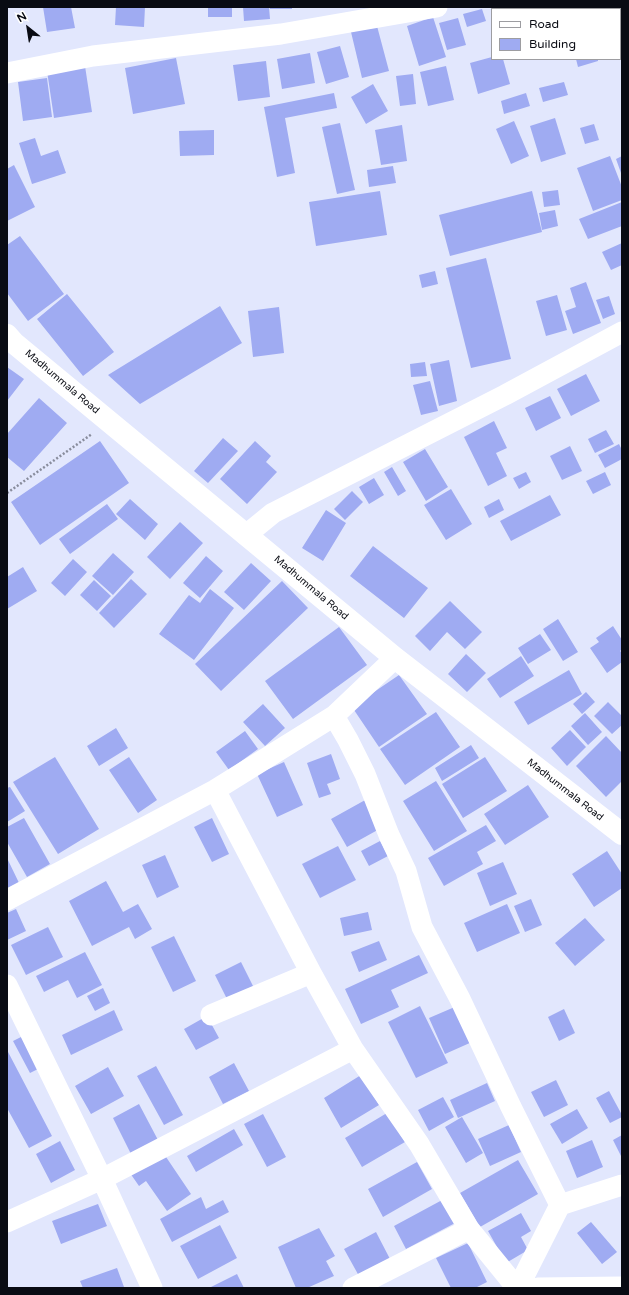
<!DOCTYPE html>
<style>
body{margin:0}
#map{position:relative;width:629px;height:1295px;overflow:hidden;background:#e2e7fd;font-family:"Varela Round",sans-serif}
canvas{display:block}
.frame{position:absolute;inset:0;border:8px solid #090b13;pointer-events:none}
.legend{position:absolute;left:491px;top:8px;width:130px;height:52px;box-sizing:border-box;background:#fff;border:1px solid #9d9da1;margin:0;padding:5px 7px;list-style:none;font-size:12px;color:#090b13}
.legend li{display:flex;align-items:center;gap:8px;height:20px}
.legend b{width:20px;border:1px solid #9d9da1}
.north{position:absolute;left:8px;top:8px;width:40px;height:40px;-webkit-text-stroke:3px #fff;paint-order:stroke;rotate:330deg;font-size:11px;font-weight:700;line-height:16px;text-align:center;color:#090b13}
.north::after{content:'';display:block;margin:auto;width:14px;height:18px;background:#090b13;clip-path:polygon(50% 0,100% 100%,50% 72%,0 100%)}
</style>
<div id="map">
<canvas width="629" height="1295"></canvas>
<div class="frame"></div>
<ul class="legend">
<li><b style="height:5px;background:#fff"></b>Road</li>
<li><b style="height:11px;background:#9fabf2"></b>Building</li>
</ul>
<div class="north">N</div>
</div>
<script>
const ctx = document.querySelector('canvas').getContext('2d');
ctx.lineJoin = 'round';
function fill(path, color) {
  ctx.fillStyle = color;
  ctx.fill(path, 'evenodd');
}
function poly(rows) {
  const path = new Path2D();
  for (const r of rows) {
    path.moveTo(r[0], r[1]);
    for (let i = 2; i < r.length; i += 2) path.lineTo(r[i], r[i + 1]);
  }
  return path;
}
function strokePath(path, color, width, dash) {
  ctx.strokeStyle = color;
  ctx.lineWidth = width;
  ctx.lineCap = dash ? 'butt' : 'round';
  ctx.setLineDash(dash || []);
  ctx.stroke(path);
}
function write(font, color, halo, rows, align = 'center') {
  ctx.font = font + ' "Varela Round",sans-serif';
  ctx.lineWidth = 3.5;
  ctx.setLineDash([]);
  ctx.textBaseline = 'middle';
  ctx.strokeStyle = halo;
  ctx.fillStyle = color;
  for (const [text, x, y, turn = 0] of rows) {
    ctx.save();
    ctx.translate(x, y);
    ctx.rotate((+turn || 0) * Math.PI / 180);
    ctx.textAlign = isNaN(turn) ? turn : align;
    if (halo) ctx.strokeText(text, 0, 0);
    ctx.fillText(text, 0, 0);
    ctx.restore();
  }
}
fill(poly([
 [43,7,71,7,75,28,47,32],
 [116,7,145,7,144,27,115,25],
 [208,7,232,7,232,17,208,17],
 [243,7,269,7,270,19,244,21],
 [270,7,292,7,292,9,270,9],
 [482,9,486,21,467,27,463,14],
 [433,17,446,57,419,66,407,26],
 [458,18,466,45,447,50,439,23],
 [377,26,389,71,362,78,351,32],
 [340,46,349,77,326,84,317,52],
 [310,53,315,83,282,89,277,59],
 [492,57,492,59,503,59,510,84,478,94,470,63],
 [176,58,185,104,133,114,125,68],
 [576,59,598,59,598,61,578,67],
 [266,61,270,97,238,101,233,65],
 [85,66,92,112,54,118,47,71],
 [446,66,454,100,428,106,420,72],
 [413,74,416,104,400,106,396,76],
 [47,78,52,117,23,121,18,82],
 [564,82,568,95,543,102,539,88],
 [373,84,388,111,366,124,351,97],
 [334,93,337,108,285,118,295,173,277,177,264,107],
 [526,93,530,106,504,114,501,101],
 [555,118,566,154,541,162,530,126],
 [514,121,529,156,511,164,496,129],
 [340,123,355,190,337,194,322,127],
 [594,124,599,140,585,144,580,128],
 [402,125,407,161,381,165,375,130],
 [214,130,214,155,180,156,179,131],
 [35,138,41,156,58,150,66,173,32,184,19,143],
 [610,156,622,187,622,200,593,211,577,168],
 [622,156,622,173,621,173,616,159],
 [14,165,35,207,7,221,7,169],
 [393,166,396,183,369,187,367,170],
 [558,190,560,205,544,207,542,192],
 [380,191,387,235,316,246,309,202],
 [532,191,542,232,450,256,439,215],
 [622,202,622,226,588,239,579,219],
 [555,210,558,226,542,230,539,213],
 [20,236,64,294,28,321,7,293,7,245],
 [622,243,622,265,611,270,602,252],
 [486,258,511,359,471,368,446,268],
 [435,271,438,284,422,288,419,275],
 [586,282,601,323,573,334,565,311,576,307,570,288],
 [67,294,114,352,83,376,37,319],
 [557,295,567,330,546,336,536,301],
 [609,296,615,314,603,319,596,300],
 [220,306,242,343,140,404,108,375],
 [279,307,284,353,253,357,248,311],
 [449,360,457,401,439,406,430,364],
 [425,362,427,376,411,377,410,364],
 [7,367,24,379,7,401],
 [586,374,600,401,571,416,557,389],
 [430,381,438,411,421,415,413,385],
 [550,396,561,418,536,431,525,408],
 [39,398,67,423,24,471,7,457,7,434],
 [494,421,507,448,496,453,507,476,488,486,464,437],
 [606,430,614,444,595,453,588,439],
 [223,438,238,451,208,483,194,471],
 [100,441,129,483,40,545,11,502],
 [255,441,271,456,266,462,277,472,247,504,220,479],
 [619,444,622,450,622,459,605,468,598,455],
 [570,446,582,471,562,480,550,456],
 [425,449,448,487,426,501,403,462],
 [392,467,406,491,398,496,384,472],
 [526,472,531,482,519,489,513,478],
 [605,472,611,485,593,494,586,481],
 [374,478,384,495,369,504,359,487],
 [451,489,472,524,446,540,424,505],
 [352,491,363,502,345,520,334,509],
 [550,495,561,515,511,541,500,521],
 [130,499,158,524,145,540,116,514],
 [499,499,504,510,489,518,484,507],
 [107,504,118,519,70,554,59,539],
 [326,510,346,523,323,561,302,548],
 [180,522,203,543,170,579,147,557],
 [373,546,428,588,404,618,350,576],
 [113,553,134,572,113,595,92,576],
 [206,556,223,571,200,598,183,583],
 [73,559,87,572,65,596,51,583],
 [251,563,271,581,244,610,224,592],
 [23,567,37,591,7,609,7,577],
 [131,579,147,594,114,628,99,613],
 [94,580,111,596,97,611,80,595],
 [282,581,308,608,221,691,195,664],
 [210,589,234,608,194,660,159,634,189,595,200,603],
 [450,601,482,632,465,649,447,632,430,651,415,636],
 [558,619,578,652,563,661,543,629],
 [613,626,622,640,622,649,620,651,622,653,622,662,607,673,590,648,599,642,596,638],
 [339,627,367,665,293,719,265,681],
 [540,634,551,650,528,664,518,648],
 [466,654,486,673,467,692,448,674],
 [521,656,534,676,500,698,487,679],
 [569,670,582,694,528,725,514,702],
 [399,675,427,714,379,747,352,707],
 [586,692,595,702,582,714,573,704],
 [608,702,622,716,622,725,612,734,594,716],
 [263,704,285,728,265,746,243,722],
 [436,712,460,747,405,785,380,749],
 [585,713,602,732,588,745,571,726],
 [116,728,128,748,99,766,87,746],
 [570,730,586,747,567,766,551,748],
 [245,731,258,749,229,770,216,752],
 [606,736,622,753,622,781,606,797,576,766],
 [471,745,479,758,442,781,435,768],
 [331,754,340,779,327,784,331,794,319,798,307,763],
 [55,757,99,829,58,854,13,782],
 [129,757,157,800,138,813,109,770],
 [485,757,507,791,463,818,442,784],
 [284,762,303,805,277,817,257,774],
 [436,781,467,831,434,851,403,801],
 [528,785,549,817,505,845,484,814],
 [10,787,25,811,7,822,7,788],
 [367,799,383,827,347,847,331,819],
 [24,818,50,864,27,877,7,842,7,827],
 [212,818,229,854,212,862,194,827],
 [486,825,496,841,477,852,483,864,444,886,428,858],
 [380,841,388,856,369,866,361,851],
 [338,846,356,880,320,898,302,864],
 [607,851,622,874,622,888,594,907,572,874],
 [165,855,179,887,157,898,142,865],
 [7,858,20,885,7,891],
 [503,862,517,894,490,906,477,873],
 [106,881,123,912,138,904,152,929,135,939,129,927,92,946,69,901],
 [531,899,542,925,525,932,514,906],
 [507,904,520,933,477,952,464,923],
 [16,909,26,931,7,940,7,913],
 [368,912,372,930,344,936,340,918],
 [585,918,605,940,575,966,555,943],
 [48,927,63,957,26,975,11,945],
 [174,936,196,981,173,992,151,947],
 [379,941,387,960,359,972,351,952],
 [85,952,102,985,77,998,68,980,44,992,36,976],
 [419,955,428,973,391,990,399,1007,361,1024,345,989],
 [241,962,255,990,229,1003,215,975],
 [103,988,110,1003,95,1011,87,996],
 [420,1006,448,1063,416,1078,388,1022],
 [457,1006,472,1042,445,1054,429,1018],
 [564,1009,575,1033,559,1041,548,1017],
 [114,1010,123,1030,71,1055,62,1035],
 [207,1016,219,1038,196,1050,184,1029],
 [27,1034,44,1066,30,1073,13,1041],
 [7,1050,52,1136,29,1148,7,1108],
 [234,1063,249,1091,223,1104,209,1077],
 [156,1066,183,1115,164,1125,137,1076],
 [108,1067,124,1096,91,1114,75,1086],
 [361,1075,379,1105,341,1128,324,1098],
 [556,1080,568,1105,544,1117,531,1092],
 [487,1083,495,1101,458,1118,450,1100],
 [609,1091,622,1115,622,1117,610,1123,596,1098],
 [443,1097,454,1117,429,1131,418,1110],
 [139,1104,158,1140,131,1154,113,1118],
 [577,1109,588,1128,562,1144,550,1124],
 [387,1113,405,1142,362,1167,345,1138],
 [263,1114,286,1157,267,1167,244,1124],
 [462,1117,483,1153,466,1163,445,1127],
 [509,1125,521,1152,490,1166,478,1139],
 [234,1129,243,1145,196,1172,187,1156],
 [622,1135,622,1158,613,1140],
 [592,1140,603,1167,577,1178,566,1151],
 [60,1141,75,1170,51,1183,36,1154],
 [162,1151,191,1194,167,1211,146,1181,139,1186,130,1173],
 [518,1160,538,1194,480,1227,460,1193],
 [417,1162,432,1189,383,1217,368,1189],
 [201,1197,206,1209,223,1200,229,1212,172,1242,160,1219],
 [444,1199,457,1222,406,1249,394,1226],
 [98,1204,107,1226,61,1244,52,1221],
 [521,1213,531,1231,521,1237,528,1250,506,1263,488,1231],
 [591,1222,617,1252,602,1264,577,1233],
 [220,1225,237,1258,198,1279,180,1246],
 [319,1228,335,1256,326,1261,334,1276,307,1288,296,1288,278,1247],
 [376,1232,390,1259,359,1276,344,1249],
 [468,1243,487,1282,475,1288,451,1288,436,1258],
 [117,1268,124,1287,83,1288,80,1281],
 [237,1274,244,1288,209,1288]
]), '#9fabf2');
strokePath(poly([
 [7,493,92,434]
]), '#888c9c', 2.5, [2, 2]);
strokePath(poly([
 [7,73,93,56,281,34,437,7],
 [246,535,273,513,505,395,622,332],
 [334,716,348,740,365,774,389,835,406,871,422,927,460,999,511,1107,560,1205],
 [215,790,311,973,353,1049,419,1144,469,1229,517,1288],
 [7,900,215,790,334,716,395,658],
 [7,985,102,1179,152,1288],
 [211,1015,311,973],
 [7,1222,102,1179,353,1049],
 [353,1288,469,1229],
 [518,1288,560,1205,622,1185],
 [538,1288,622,1287]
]), '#fff', 21);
strokePath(poly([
 [7,335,14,343,395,658,622,834]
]), '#fff', 22);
write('10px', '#090b13', '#fff', [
 ["Madhummala Road",62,382,40],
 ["Madhummala Road",311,588,40],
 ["Madhummala Road",565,790,38]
]);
</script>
